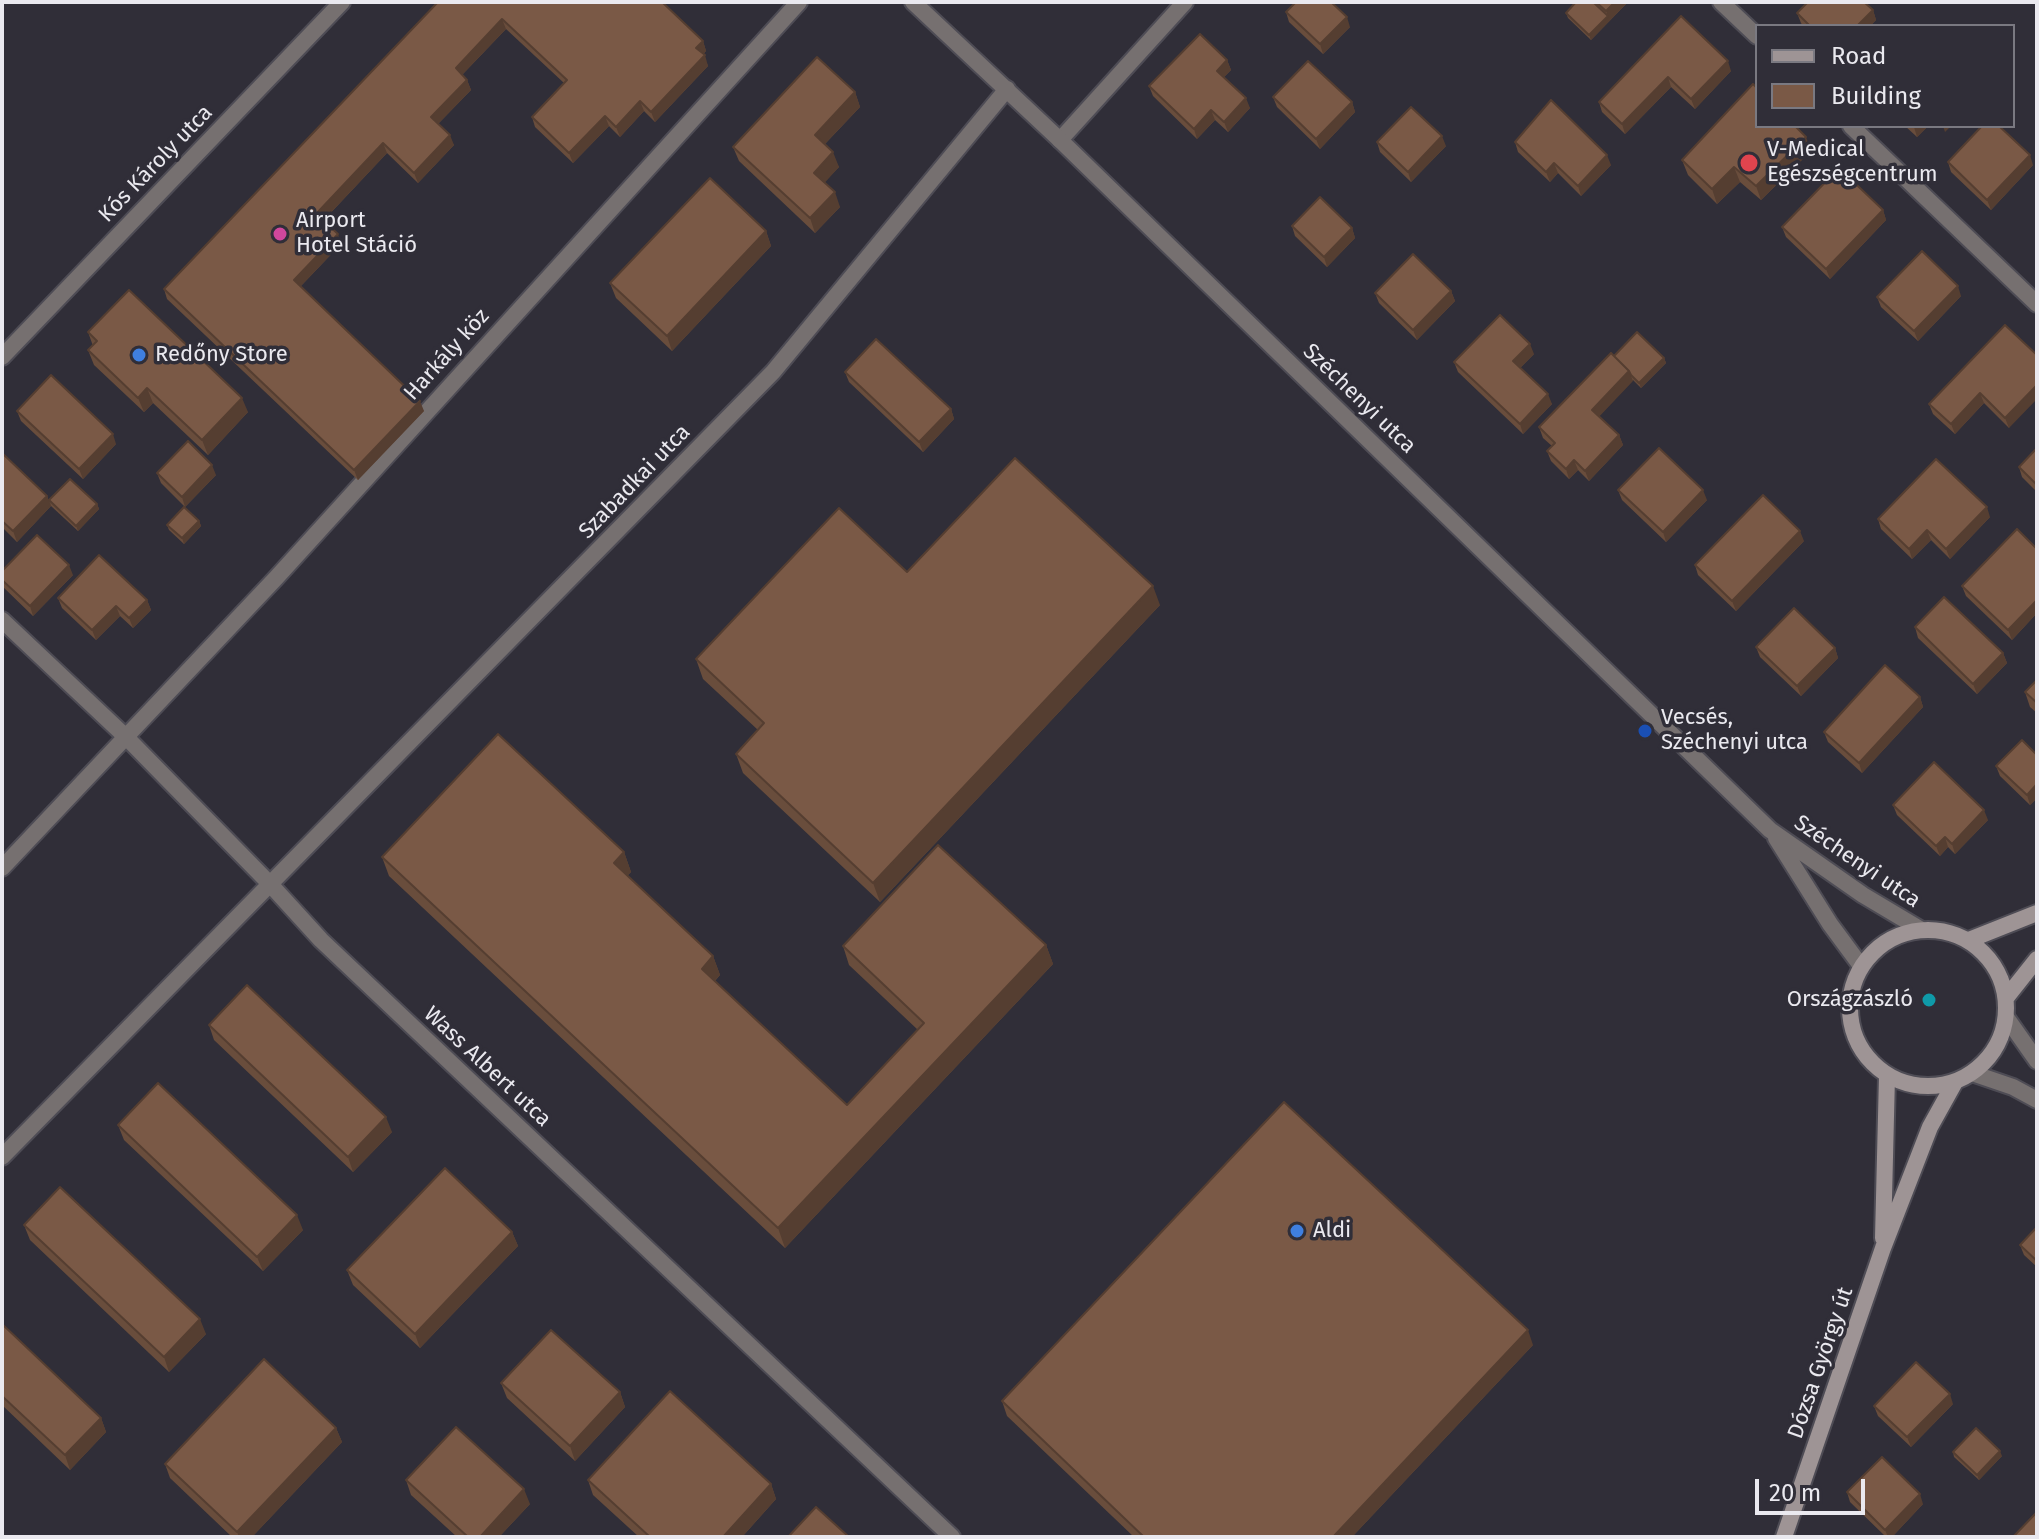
<!DOCTYPE html>
<meta charset="utf-8">
<style>
body{margin:0}
#map{position:relative;width:2039px;height:1539px;overflow:hidden;background:#302e38;font-family:"Fira Sans",sans-serif}
canvas{display:block}
.frame{position:absolute;inset:0;border:4px solid #eae9ef;pointer-events:none}
.legend{position:absolute;left:1755px;top:24px;width:260px;height:104px;box-sizing:border-box;background:#302e38;border:2px solid #7a7981;margin:0;padding:10px 14px;list-style:none;font-size:24px;color:#eae9ef}
.legend li{display:flex;align-items:center;gap:16px;height:40px}
.legend b{width:40px;border:2px solid #7a7981}
.scale{position:absolute;left:1755px;top:1479px;width:110px;height:36px;box-sizing:border-box;border:4px solid #eae9ef;border-top:0;padding-left:10px;font-size:24px;line-height:28px;white-space:nowrap;color:#eae9ef;-webkit-text-stroke:6px #302e38;paint-order:stroke}
</style>
<div id="map">
<canvas width="2039" height="1539"></canvas>
<div class="frame"></div>
<ul class="legend">
<li><b style="height:10px;background:#9e9495"></b>Road</li>
<li><b style="height:22px;background:#7a5946"></b>Building</li>
</ul>
<div class="scale">20 m</div>
</div>
<script>
const ctx = document.querySelector('canvas').getContext('2d');
ctx.lineJoin = 'round';
function poly(rows) {
  const path = new Path2D();
  for (const r of rows) {
    if (r.length === 3) {
      path.moveTo(r[0] + r[2], r[1]);
      path.arc(r[0], r[1], r[2], 0, 2 * Math.PI);
      continue;
    }
    path.moveTo(r[0], r[1]);
    for (let i = 2; i < r.length; i += 2) path.lineTo(r[i], r[i + 1]);
  }
  return path;
}
function strokePath(path, color, width, dash) {
  ctx.strokeStyle = color;
  ctx.lineWidth = width;
  ctx.lineCap = dash ? 'butt' : 'round';
  ctx.setLineDash(dash || []);
  ctx.stroke(path);
}
function fill(path, color) {
  ctx.fillStyle = color;
  ctx.fill(path, 'evenodd');
}
function write(font, color, halo, rows, align = 'center') {
  ctx.font = font + ' "Fira Sans",sans-serif';
  ctx.lineWidth = 7;
  ctx.setLineDash([]);
  ctx.textBaseline = 'middle';
  ctx.strokeStyle = halo;
  ctx.fillStyle = color;
  for (const [text, x, y, turn = 0] of rows) {
    ctx.save();
    ctx.translate(x, y);
    ctx.rotate((+turn || 0) * Math.PI / 180);
    ctx.textAlign = isNaN(turn) ? turn : align;
    if (halo) ctx.strokeText(text, 0, 0);
    ctx.fillText(text, 0, 0);
    ctx.restore();
  }
}
const minor = poly([
 [1721,2,1757,36],
 [1851,126,2037,304],
 [1060,140,1185,2],
 [2,357,342,2],
 [2,620,126,737,270,884,321,940,952,1537],
 [2,868,276,578,799,2],
 [2006,1017,2037,1061],
 [1972,1073,2013,1087,2037,1100],
 [2,1157,773,372,1007,89]
]);
const tertiary = poly([
 [913,2,1060,140,1770,830,1863,895,1920,929],
 [1776,838,1830,924,1861,966]
]);
const secondary = poly([
 [1928,1008,78],
 [1969,940,2037,913],
 [2006,998,2037,959],
 [1883,1238,1887,1076],
 [1784,1537,1883,1248,1930,1127,1955,1082]
]);
strokePath(minor, '#4e4c55', 20);
strokePath(tertiary, '#4e4c55', 20);
strokePath(secondary, '#4e4c55', 20);
strokePath(minor, '#767070', 16);
strokePath(tertiary, '#767070', 16);
strokePath(secondary, '#9e9495', 16);
fill(poly([
 [438,2,703,41,706,51,703,54,708,66,655,122,644,111,620,137,609,126,573,163,535,127,532,117,564,83,506,29,462,75,467,80,471,90,438,124,454,145,418,183,387,153,323,221,341,244,300,287,424,411,358,480,167,299,164,289],
 [1576,2,1628,2,1591,40,1568,18,1566,13],
 [1873,10,1876,20,1870,26,1803,26,1801,23,1797,13],
 [1286,12,1350,27,1323,54,1289,22],
 [1681,16,1731,71,1695,109,1671,87,1625,134,1602,112,1599,102],
 [1227,60,1231,70,1224,77,1250,108,1228,132,1215,120,1197,139,1153,96,1149,86],
 [855,92,860,107,825,144,839,167,824,182,840,207,815,233,739,161,733,147],
 [1273,97,1352,102,1355,112,1320,149,1277,107],
 [1905,126,1928,126,1917,137],
 [1377,142,1446,146,1411,182,1380,152],
 [1515,142,1611,165,1581,196,1558,173,1550,182,1518,152],
 [1811,151,1761,200,1740,182,1717,204,1688,175,1682,160],
 [1948,162,2033,165,1991,210,1951,172],
 [1883,210,1886,220,1830,279,1786,237,1782,227],
 [1292,226,1352,228,1355,238,1327,267,1295,236],
 [766,231,771,246,672,351,616,298,610,283],
 [1451,291,1455,301,1417,340,1379,303,1375,293],
 [1961,296,1918,341,1881,307,1877,297],
 [88,332,248,412,208,455,153,403,144,412,94,365,88,350,93,346],
 [1534,354,1520,368,1552,404,1523,434,1458,372,1454,362],
 [2037,355,2009,428,1984,403,1955,434,1933,414,1929,404],
 [1614,356,1664,358,1666,363,1641,388,1633,380,1599,416,1619,435,1623,445,1589,481,1578,470,1569,479,1551,461,1547,451,1552,446,1543,438,1539,427],
 [845,372,951,409,954,419,923,452,849,382],
 [17,411,116,444,83,479,21,421],
 [2037,448,2037,492,2022,477,2019,467],
 [2,453,47,496,51,506,17,542,2,527],
 [157,473,216,475,185,507,161,483],
 [1618,490,1707,500,1666,542,1622,500],
 [49,500,97,504,99,509,78,531,51,506],
 [1990,517,1950,559,1931,540,1912,559,1881,529,1878,519],
 [199,521,201,526,184,544,169,530,167,525],
 [1804,541,1736,611,1698,575,1695,565],
 [2037,549,2037,613,2012,640,1966,596,1962,586],
 [2,571,73,575,33,616,2,586],
 [907,572,1160,605,880,902,743,773,736,754,758,730,703,679,696,659],
 [58,598,147,600,151,610,133,628,120,616,96,640,62,608],
 [1915,627,2003,653,2007,663,1977,694,1918,638],
 [1756,647,1835,648,1838,658,1801,696,1760,657],
 [2037,680,2037,713,2030,707,2025,692],
 [1920,697,1923,707,1862,773,1828,742,1824,732],
 [2037,755,2037,798,2030,805,2000,776,1996,766],
 [1893,805,1988,820,1955,854,1948,847,1940,856,1897,815],
 [624,852,631,872,627,876,713,956,720,975,715,981,847,1105,918,1030,849,965,843,946,1046,945,1053,964,785,1248,389,876,382,857],
 [209,1025,392,1132,353,1172,214,1040],
 [118,1125,303,1230,263,1271,124,1140],
 [24,1225,206,1334,169,1372,30,1240],
 [2037,1227,2037,1267,2024,1255,2020,1245],
 [512,1232,518,1246,420,1348,353,1285,347,1270],
 [2,1324,101,1418,106,1432,70,1470,2,1405],
 [1533,1345,1352,1537,1134,1537,1007,1416,1002,1401],
 [501,1383,620,1392,625,1407,575,1461,507,1398],
 [1953,1404,1911,1447,1878,1416,1874,1406],
 [336,1428,342,1442,252,1537,232,1537,170,1478,165,1464],
 [1953,1452,2002,1456,1979,1480,1954,1457],
 [406,1480,530,1504,499,1537,457,1537,411,1495],
 [588,1480,771,1484,776,1499,742,1537,639,1537,593,1495],
 [1847,1492,1923,1504,1892,1537,1886,1537,1850,1502]
]), '#694d3c');
fill(poly([
 [1615,2,1628,2,1591,40,1589,35,1608,16,1606,11],
 [1873,10,1876,20,1870,26,1857,26],
 [1347,17,1350,27,1323,54,1320,44],
 [502,19,506,29,459,78,456,68],
 [703,41,706,51,700,58,696,48],
 [705,55,708,66,655,122,651,112],
 [1227,60,1231,70,1220,81,1217,71],
 [1728,61,1731,71,1695,109,1691,99],
 [1668,77,1671,87,1625,134,1622,124],
 [467,80,471,90,435,127,431,117],
 [855,92,860,107,820,149,815,135],
 [1246,98,1250,108,1228,132,1224,122],
 [640,101,644,111,620,137,616,127],
 [1352,102,1355,112,1320,149,1316,139],
 [1211,110,1215,120,1197,139,1194,129],
 [605,116,609,126,573,163,569,153],
 [1915,126,1928,126,1917,137,1914,127],
 [1943,126,1951,126,1945,132],
 [450,135,454,145,418,183,414,173],
 [1442,136,1446,146,1411,182,1408,172],
 [1806,137,1811,151,1761,200,1756,186],
 [383,143,387,153,320,224,316,214],
 [833,152,839,167,820,188,814,173],
 [1607,155,1611,165,1581,196,1578,186],
 [2030,155,2033,165,1991,210,1987,200],
 [1554,163,1558,173,1550,182,1546,172],
 [1734,167,1740,182,1717,204,1712,189],
 [835,192,840,207,815,233,810,218],
 [1883,210,1886,220,1830,279,1826,269],
 [1352,228,1355,238,1327,267,1324,257],
 [766,231,771,246,672,351,667,336],
 [338,234,341,244,297,290,294,280],
 [1958,286,1961,296,1918,341,1914,331],
 [1451,291,1455,301,1417,340,1413,330],
 [1530,344,1534,354,1517,371,1513,361],
 [1664,358,1666,363,1641,388,1639,383],
 [1629,371,1633,381,1596,420,1592,410],
 [2037,385,2037,399,2009,428,2005,418],
 [147,388,153,403,144,412,138,398],
 [1980,393,1984,403,1955,434,1951,424],
 [1548,394,1552,404,1523,434,1520,424],
 [242,398,248,412,208,455,202,440],
 [420,401,424,411,358,480,354,470],
 [951,409,954,419,923,452,919,442],
 [113,434,116,444,83,479,79,469],
 [1619,435,1623,445,1589,481,1585,471],
 [1574,460,1578,470,1569,479,1566,469],
 [212,465,216,475,185,507,182,497],
 [1703,490,1707,500,1666,542,1663,532],
 [47,496,51,506,17,542,13,531],
 [97,504,99,509,78,531,76,526],
 [1987,507,1990,517,1950,559,1946,549],
 [199,521,201,526,184,544,182,538],
 [1927,530,1931,540,1912,559,1909,549],
 [1800,531,1804,541,1736,611,1732,601],
 [69,565,73,575,33,616,30,606],
 [1153,586,1160,605,880,902,873,883],
 [147,600,151,610,133,628,129,618],
 [2037,600,2037,613,2012,640,2008,630],
 [116,606,120,616,96,640,92,630],
 [1835,648,1838,658,1801,696,1797,686],
 [2003,653,2007,663,1977,694,1973,684],
 [1920,697,1923,707,1862,773,1859,763],
 [2037,784,2037,798,2030,805,2027,795],
 [1984,810,1988,820,1955,854,1952,844],
 [1945,837,1948,847,1940,856,1936,846],
 [624,852,631,872,621,882,614,863],
 [1046,945,1053,964,785,1248,778,1228],
 [713,956,720,975,708,988,702,969],
 [386,1117,392,1132,353,1172,348,1157],
 [297,1215,303,1230,263,1271,257,1257],
 [512,1232,518,1246,420,1348,415,1334],
 [200,1319,206,1334,169,1372,164,1357],
 [1528,1330,1533,1345,1352,1537,1333,1537],
 [620,1392,625,1407,575,1461,570,1446],
 [1950,1394,1953,1404,1911,1447,1907,1437],
 [101,1418,106,1432,70,1470,65,1455],
 [336,1428,342,1442,252,1537,239,1537,237,1532],
 [2000,1451,2002,1456,1979,1480,1977,1475],
 [771,1484,776,1499,742,1537,723,1537],
 [524,1489,530,1504,499,1537,480,1537],
 [1920,1494,1923,1504,1892,1537,1888,1537,1885,1530]
]), '#553e31');
const building = poly([
 [438,2,662,2,703,41,696,48,705,55,651,112,640,101,616,127,605,116,569,153,532,117,567,80,502,19,456,68,467,80,431,117,450,135,414,173,383,143,316,214,338,234,294,280,420,401,354,470,164,289,438,2],
 [1296,2,1331,2,1347,17,1320,44,1286,12,1296,2],
 [1576,2,1593,2,1608,16,1589,35,1566,13,1576,2],
 [1596,2,1615,2,1606,11,1596,2],
 [1808,2,1864,2,1873,10,1857,26,1810,26,1797,13,1808,2],
 [1681,16,1728,61,1691,99,1668,77,1622,124,1599,102,1681,16],
 [1200,34,1227,60,1217,71,1246,98,1224,122,1211,110,1194,129,1149,86,1200,34],
 [817,57,855,92,815,135,833,152,814,173,835,192,810,218,733,147,817,57],
 [1308,61,1352,102,1316,139,1273,97,1308,61],
 [1753,84,1757,88,1757,126,1795,126,1806,137,1756,186,1734,167,1712,189,1682,160,1753,84],
 [1551,100,1607,155,1578,186,1554,163,1546,172,1515,142,1551,100],
 [1411,107,1442,136,1408,172,1377,142,1411,107],
 [1982,126,1999,126,2030,155,1987,200,1948,162,1982,126],
 [1839,168,1883,210,1826,269,1782,227,1839,168],
 [710,178,766,231,667,336,610,283,710,178],
 [1320,197,1352,228,1324,257,1292,226,1320,197],
 [1922,251,1958,286,1914,331,1877,297,1922,251],
 [1413,254,1451,291,1413,330,1375,293,1413,254],
 [129,290,242,398,202,440,147,388,138,398,88,350,97,341,88,332,129,290],
 [1500,315,1530,344,1513,361,1548,394,1520,424,1454,362,1500,315],
 [2005,325,2037,355,2037,385,2005,418,1980,393,1951,424,1929,404,2005,325],
 [1637,332,1664,358,1639,383,1631,375,1629,371,1614,356,1637,332],
 [876,339,951,409,919,442,845,372,876,339],
 [1611,353,1629,371,1592,410,1619,435,1585,471,1574,460,1566,469,1547,451,1555,443,1539,427,1611,353],
 [51,375,113,434,79,469,17,411,51,375],
 [188,441,212,465,182,497,157,473,188,441],
 [1659,448,1703,490,1663,532,1618,490,1659,448],
 [2037,448,2037,485,2019,467,2037,448],
 [2,453,47,496,13,531,2,521,2,453],
 [1015,458,1153,586,873,883,736,754,764,723,696,659,839,508,907,572,1015,458],
 [1936,459,1987,507,1946,549,1927,530,1909,549,1878,519,1936,459],
 [70,479,97,504,76,526,49,500,70,479],
 [1763,495,1800,531,1732,601,1695,565,1763,495],
 [184,507,199,521,182,538,167,525,184,507],
 [2017,529,2037,549,2037,600,2008,630,1962,586,2017,529],
 [37,535,69,565,30,606,2,580,2,571,37,535],
 [99,555,147,600,129,618,116,606,92,630,58,598,99,555],
 [1944,597,2003,653,1973,684,1915,627,1944,597],
 [1794,608,1835,648,1797,686,1756,647,1794,608],
 [1885,665,1920,697,1859,763,1824,732,1885,665],
 [2037,680,2037,703,2025,692,2037,680],
 [498,734,624,852,614,863,713,956,702,969,847,1105,924,1023,843,946,938,845,1046,945,778,1228,382,857,498,734],
 [2022,740,2037,755,2037,784,2027,795,1996,766,2022,740],
 [1934,762,1984,810,1952,844,1945,837,1936,846,1893,805,1934,762],
 [247,985,386,1117,348,1157,209,1025,247,985],
 [158,1083,297,1215,257,1257,118,1125,158,1083],
 [1284,1102,1528,1330,1333,1537,1144,1537,1002,1401,1284,1102],
 [445,1168,512,1232,415,1334,347,1270,445,1168],
 [60,1187,200,1319,164,1357,24,1225,60,1187],
 [2037,1227,2037,1261,2020,1245,2037,1227],
 [2,1324,101,1418,65,1455,2,1396,2,1324],
 [551,1330,620,1392,570,1446,501,1383,551,1330],
 [264,1359,336,1428,237,1532,165,1464,264,1359],
 [1916,1362,1950,1394,1907,1437,1874,1406,1916,1362],
 [670,1391,771,1484,723,1537,650,1537,588,1480,670,1391],
 [456,1427,524,1489,480,1537,468,1537,406,1480,456,1427],
 [1976,1428,2000,1451,1977,1475,1953,1452,1976,1428],
 [1882,1457,1920,1494,1885,1530,1847,1492,1882,1457],
 [816,1507,849,1537,788,1537,816,1507],
 [2037,1512,2037,1537,2013,1537,2037,1512]
]);
fill(building, '#7a5946');
strokePath(building, '#553e31', 2);
for (const [x, y, r, color] of [
 [1749,163,10,"#e0444e"],
 [280,234,8,"#d1479c"],
 [139,355,8,"#3f7fe0"],
 [1645,731,8,"#1a4fb4"],
 [1929,1000,8,"#0f9aa8"],
 [1297,1231,8,"#3f7fe0"]
]) {
  const dot = new Path2D();
  dot.arc(x, y, r, 0, 2 * Math.PI);
  ctx.fillStyle = color;
  ctx.fill(dot);
  strokePath(dot, '#302e38', 3);
}
write('22px', '#eae9ef', '#302e38', [
 ["V-Medical",1767,150],
 ["Egészségcentrum",1767,175],
 ["Airport",296,221],
 ["Hotel Stáció",296,246],
 ["Redőny Store",155,355],
 ["Vecsés,",1661,718],
 ["Széchenyi utca",1661,743],
 ["Országzászló",1913,1000,"right"],
 ["Aldi",1313,1231]
], 'left');
write('22px', '#eae9ef', '#302e38', [
 ["Kós Károly utca",156,164,-46],
 ["Harkály köz",447,355,-48],
 ["Széchenyi utca",1359,399,44],
 ["Szabadkai utca",635,482,-46],
 ["Széchenyi utca",1857,862,34],
 ["Wass Albert utca",487,1067,43],
 ["Dózsa György út",1821,1363,-71]
]);
</script>
